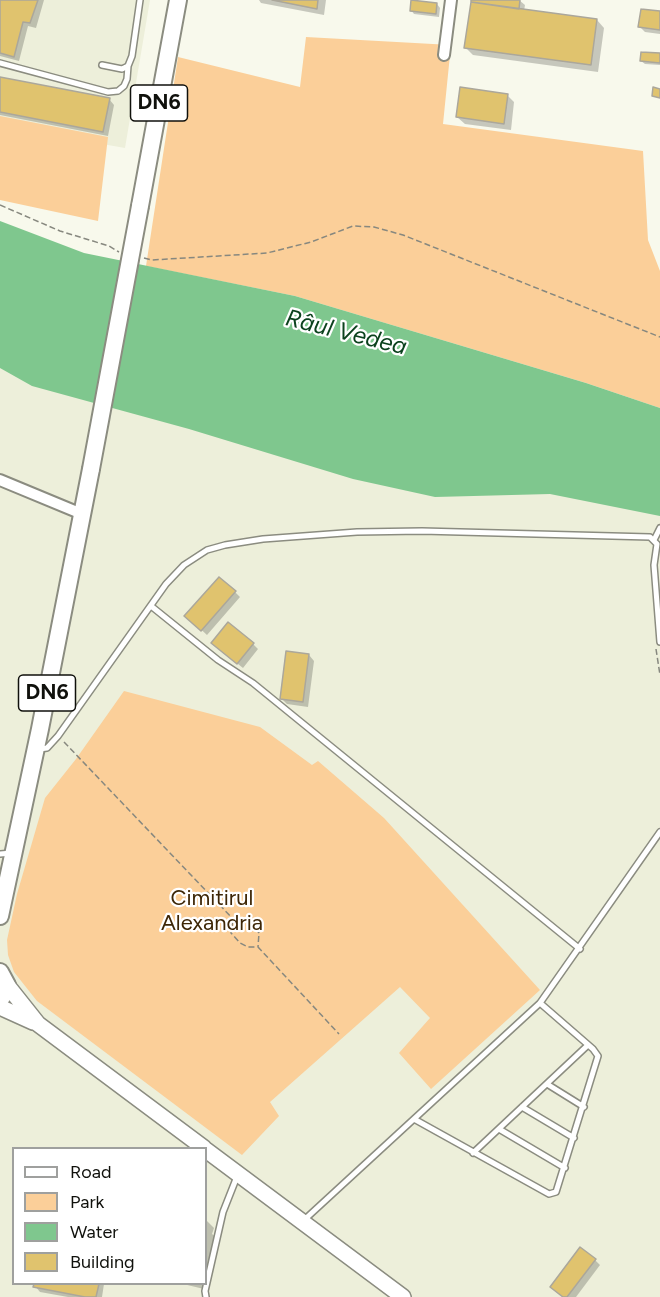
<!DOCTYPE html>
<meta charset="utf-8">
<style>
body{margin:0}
#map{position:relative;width:660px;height:1297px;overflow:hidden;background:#f8f9ec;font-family:Figtree,sans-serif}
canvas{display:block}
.legend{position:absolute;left:12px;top:1147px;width:195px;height:138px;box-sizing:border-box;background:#fff;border:2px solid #9fa09e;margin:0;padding:8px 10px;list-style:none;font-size:18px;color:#10110c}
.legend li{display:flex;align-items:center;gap:12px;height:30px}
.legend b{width:30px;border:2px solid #9fa09e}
</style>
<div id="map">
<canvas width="660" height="1297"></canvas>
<ul class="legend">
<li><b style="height:8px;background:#fff"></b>Road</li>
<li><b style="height:16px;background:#fbcf99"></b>Park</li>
<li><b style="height:16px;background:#7fc78e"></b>Water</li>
<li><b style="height:16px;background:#e0c36e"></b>Building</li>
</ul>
</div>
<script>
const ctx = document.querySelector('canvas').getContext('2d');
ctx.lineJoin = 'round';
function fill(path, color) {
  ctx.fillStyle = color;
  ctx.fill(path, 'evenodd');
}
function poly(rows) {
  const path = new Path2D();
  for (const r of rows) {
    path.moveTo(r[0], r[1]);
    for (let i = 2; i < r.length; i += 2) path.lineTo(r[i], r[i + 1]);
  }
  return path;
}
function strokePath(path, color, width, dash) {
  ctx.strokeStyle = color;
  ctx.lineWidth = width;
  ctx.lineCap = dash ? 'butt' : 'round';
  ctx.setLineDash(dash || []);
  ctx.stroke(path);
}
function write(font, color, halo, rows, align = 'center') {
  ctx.font = font + ' Figtree,sans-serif';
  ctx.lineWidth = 4.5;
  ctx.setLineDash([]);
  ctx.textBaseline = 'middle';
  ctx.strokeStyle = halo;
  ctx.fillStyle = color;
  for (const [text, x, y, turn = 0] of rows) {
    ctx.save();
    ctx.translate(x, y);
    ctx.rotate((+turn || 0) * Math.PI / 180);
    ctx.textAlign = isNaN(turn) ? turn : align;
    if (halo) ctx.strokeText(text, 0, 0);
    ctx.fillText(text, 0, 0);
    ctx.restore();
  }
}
fill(poly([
 [0,0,150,0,125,148,0,126],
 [0,234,660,432,660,1297,0,1297],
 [14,1148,206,1148,206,1284,14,1284]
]), '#edefda');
fill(poly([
 [306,37,451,45,443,124,643,151,648,240,660,271,660,408,586,383,295,296,146,266,178,57,300,87],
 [0,116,108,137,98,221,0,200],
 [124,691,260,727,312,765,318,761,384,818,540,990,431,1089,399,1053,430,1018,400,987,270,1102,279,1116,242,1155,37,1001,14,972,8,955,7,940,17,894,45,798,76,759]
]), '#fbcf99');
fill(poly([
 [0,221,84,253,295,296,586,383,660,408,660,516,550,494,435,497,353,479,189,429,32,386,0,368]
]), '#7fc78e');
fill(poly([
 [0,0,44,0,36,28,28,26,19,61,0,56],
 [259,0,326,0,324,15,261,3],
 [473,0,519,0,525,5,524,11,597,20,604,28,598,72,473,55,466,48],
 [437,4,440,8,439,17,414,14,411,10],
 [660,13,660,34,645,32,640,27],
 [660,55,660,65,645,64,641,61],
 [0,78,109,99,114,105,108,136,0,115],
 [507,95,514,102,511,130,465,124,457,117],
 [235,592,240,597,207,635,192,621],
 [253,644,258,649,243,668,218,648],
 [309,655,314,661,308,707,287,704,282,699],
 [206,1220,214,1228,212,1234,217,1238,206,1281],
 [595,1260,600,1265,576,1297,563,1297],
 [35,1284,104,1284,102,1297,68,1297,40,1292,35,1286],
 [183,1284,205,1284,204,1289]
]), '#0003');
const building = poly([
 [0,0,38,0,30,23,23,22,14,57,0,53,0,0],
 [272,0,318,0,317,9,272,0],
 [411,0,437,3,436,14,410,11,411,0],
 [471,0,520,0,519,9,471,2,471,0],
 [471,2,597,19,591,65,464,48,471,2],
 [641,9,660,11,660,30,638,27,641,9],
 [641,52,660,53,660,63,640,61,641,52],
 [0,77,110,98,103,132,0,112,0,77],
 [460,87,508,94,504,124,456,117,460,87],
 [653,87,660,89,660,98,652,96,653,87],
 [219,577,236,591,201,631,184,616,219,577],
 [228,622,254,643,237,664,211,643,228,622],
 [286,651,309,654,303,702,280,699,286,651],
 [580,1247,596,1259,567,1297,563,1297,550,1287,580,1247],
 [34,1284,99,1284,96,1297,85,1297,33,1287,34,1284]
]);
fill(building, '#e0c36e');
strokePath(building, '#aba79b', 1.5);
const service = poly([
 [0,63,108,92,118,91,124,86,127,79,128,66],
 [102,65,122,69,128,66,132,56,140,0],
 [654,540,660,528],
 [151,606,218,660,253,683,580,949],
 [39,749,47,748,58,736,166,584,184,565,207,550,225,545,263,539,357,532,422,531,650,537,657,544,654,565,660,642],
 [0,854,12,853],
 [547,1084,584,1107],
 [522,1107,574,1138],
 [414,1119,549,1194,556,1192,598,1056,593,1049,540,1003],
 [499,1129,565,1168],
 [473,1153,588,1045],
 [303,1221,540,1003,660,832],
 [206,1297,205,1291,223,1212,238,1174]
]);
const minor = poly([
 [444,55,451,0],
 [0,480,82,514]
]);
const secondary = poly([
 [7,985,38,1024,204,1148],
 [0,1007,33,1022],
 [206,1150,403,1297]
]);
const primary = poly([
 [140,206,178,0],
 [0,916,40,729,91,469],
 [0,972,7,985,6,991,0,1000]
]);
strokePath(service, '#8b8c80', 8);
strokePath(minor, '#8b8c80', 14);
strokePath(secondary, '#8b8c80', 18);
strokePath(primary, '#8b8c80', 20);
strokePath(poly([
 [0,205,60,231,109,246,119,252],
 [144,258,152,260,267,253,311,242,353,226,374,227,403,235,660,337],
 [656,649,660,675],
 [64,742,233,919,251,923,259,933,258,947],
 [233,920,231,933,240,943,248,947,258,947,339,1034]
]), '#87887f', 1.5, [6, 3]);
strokePath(service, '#fff', 5);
strokePath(minor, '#fff', 10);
strokePath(secondary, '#fff', 15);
strokePath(primary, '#fff', 16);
const primaryBridge = poly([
 [91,469,140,206]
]);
strokePath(primaryBridge, '#8b8c80', 20, []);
strokePath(primaryBridge, '#fff', 16);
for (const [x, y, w] of [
 [159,103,57],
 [47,693,57]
]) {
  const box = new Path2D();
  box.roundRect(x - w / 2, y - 18, w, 36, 4.5);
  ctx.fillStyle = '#fff';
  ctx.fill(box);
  strokePath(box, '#10110c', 1.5);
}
write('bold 21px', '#10110c', null, [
 ["DN6",159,103],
 ["DN6",47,693]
]);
write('22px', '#3d2606', '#fff', [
 ["Cimitirul",212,899],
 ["Alexandria",212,924]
]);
write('italic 24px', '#0b421d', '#fff', [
 ["Râul Vedea",346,333,14]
]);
</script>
